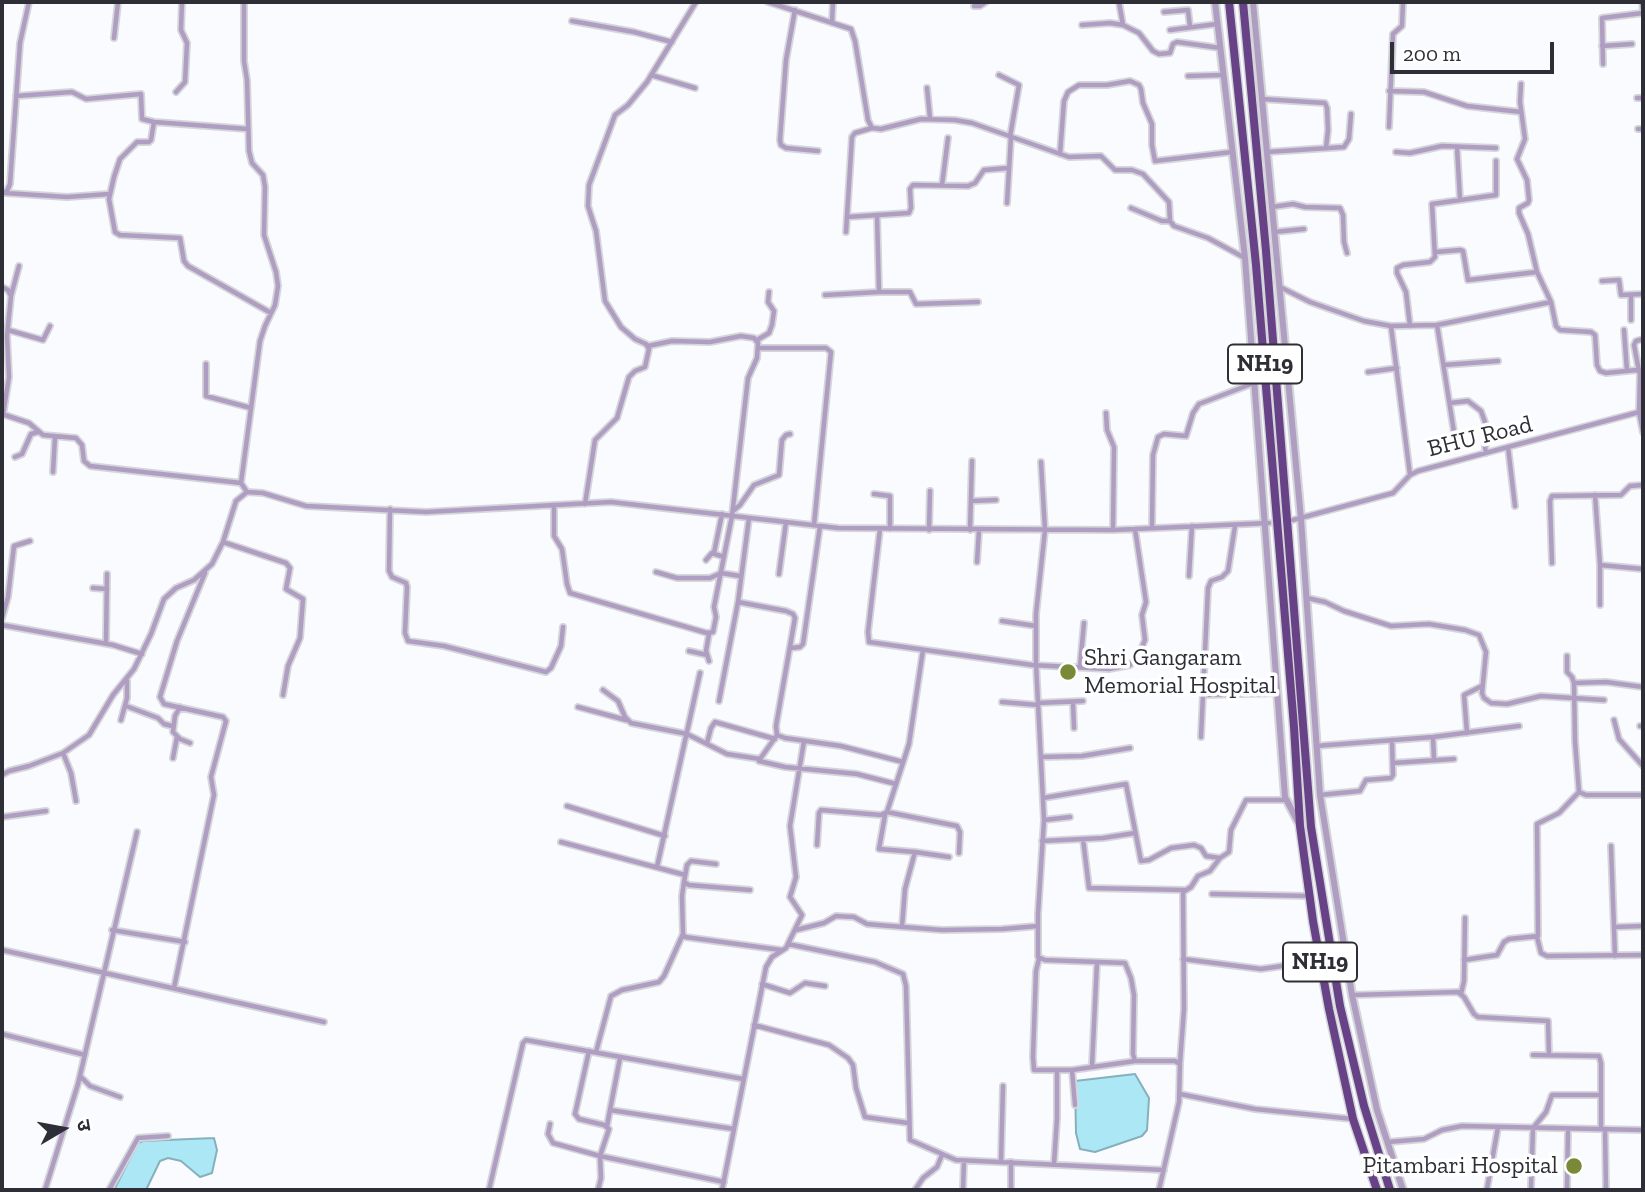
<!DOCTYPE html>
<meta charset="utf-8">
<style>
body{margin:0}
#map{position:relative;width:1645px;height:1192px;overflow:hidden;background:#fafbfe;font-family:"Zilla Slab","Noto Sans Devanagari",serif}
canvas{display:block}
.frame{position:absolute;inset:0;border:4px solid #2e2f36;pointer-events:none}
.north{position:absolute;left:28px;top:1094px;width:70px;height:70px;-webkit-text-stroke:5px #fff;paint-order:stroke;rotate:80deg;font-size:19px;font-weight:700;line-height:28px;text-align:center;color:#2e2f36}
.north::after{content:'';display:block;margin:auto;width:24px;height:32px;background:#2e2f36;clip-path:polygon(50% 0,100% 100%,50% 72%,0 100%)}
.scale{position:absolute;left:1390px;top:42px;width:164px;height:32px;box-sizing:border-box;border:4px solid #2e2f36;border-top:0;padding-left:9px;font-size:21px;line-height:24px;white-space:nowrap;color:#2e2f36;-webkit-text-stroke:5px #fff;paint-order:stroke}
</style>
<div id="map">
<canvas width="1645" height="1192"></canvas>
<div class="frame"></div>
<div class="north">उ</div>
<div class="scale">200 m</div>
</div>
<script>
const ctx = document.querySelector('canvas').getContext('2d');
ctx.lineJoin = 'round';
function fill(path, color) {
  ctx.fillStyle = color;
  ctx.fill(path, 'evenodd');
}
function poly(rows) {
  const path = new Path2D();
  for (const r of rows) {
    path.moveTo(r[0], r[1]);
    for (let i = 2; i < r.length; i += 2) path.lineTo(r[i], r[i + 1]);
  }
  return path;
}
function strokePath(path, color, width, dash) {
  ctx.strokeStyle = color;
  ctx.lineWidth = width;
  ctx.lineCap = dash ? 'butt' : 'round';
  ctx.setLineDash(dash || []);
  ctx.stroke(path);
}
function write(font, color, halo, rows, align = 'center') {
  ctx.font = font + ' "Zilla Slab",serif';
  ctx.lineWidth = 7;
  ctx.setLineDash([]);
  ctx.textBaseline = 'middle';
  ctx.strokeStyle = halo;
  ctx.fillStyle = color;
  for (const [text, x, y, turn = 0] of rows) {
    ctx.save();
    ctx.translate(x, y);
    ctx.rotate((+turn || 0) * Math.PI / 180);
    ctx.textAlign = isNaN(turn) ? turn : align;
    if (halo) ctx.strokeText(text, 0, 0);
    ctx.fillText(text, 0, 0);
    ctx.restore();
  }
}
const water = poly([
 [1135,1074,1149,1098,1147,1130,1142,1136,1095,1152,1080,1149,1076,1133,1075,1081,1135,1074],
 [214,1138,217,1150,212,1173,200,1177,181,1161,168,1158,160,1161,146,1190,114,1190,138,1143,143,1141,214,1138]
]);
fill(water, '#abe7f5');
strokePath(water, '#86b0bc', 2);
const minor = poly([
 [768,2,851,29,855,41,868,120,872,128,881,129,921,119,955,120,972,123,1069,157,1101,156,1115,170,1132,170,1143,174,1169,202,1170,221,1174,226,1208,238,1245,258],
 [1119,2,1123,25],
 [1642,2,1643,10],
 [974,6,980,6,986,2],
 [795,10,786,60,780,140,781,145,786,148,818,151],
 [1164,12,1188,10,1190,27],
 [572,21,634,32,672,42],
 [832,23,833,2],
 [1082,25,1110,23,1123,25,1139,33,1153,51,1159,54,1170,53,1173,44,1177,42,1220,48],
 [1170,30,1217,24],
 [114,38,118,2],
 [1602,46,1632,44],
 [1603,64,1602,18,1643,13],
 [651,75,695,88],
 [999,75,1019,85,1010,137],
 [1188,76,1223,75],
 [1521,84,1520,102,1525,139,1517,159,1527,180,1529,200,1528,203,1519,208,1519,213,1528,234,1537,272,1551,302],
 [927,88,930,118],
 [1389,91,1424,92,1467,106,1521,112],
 [176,92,185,82,187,43,181,30,182,2],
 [16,96,72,92,86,99,141,94,142,119,154,122,151,140,149,142,137,142,120,159,114,177,109,199,115,232,120,235,180,238,184,261,188,266,271,313],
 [1637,98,1643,98],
 [1262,99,1325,103,1327,108,1328,130,1326,148],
 [154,122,248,129],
 [1389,127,1393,34,1402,26,1403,2],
 [1638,129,1643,129],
 [1457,148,1460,199],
 [1267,152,1344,147,1349,139,1351,114],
 [1396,152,1410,153,1442,146,1496,148],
 [1060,154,1064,101,1068,92,1079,85,1107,85,1130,81,1139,85,1141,89,1143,103,1152,124,1152,145,1155,161,1232,152],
 [942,185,948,138],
 [2,193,7,191,10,184,20,43,29,2],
 [5,193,67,197,109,194],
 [1007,203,1011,137],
 [1272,207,1293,204,1305,207,1340,208,1343,215,1344,242,1347,253],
 [1131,208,1162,221,1170,221],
 [847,217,909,213,911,208,910,189,913,185,968,186,975,183,984,170,1008,168],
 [846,232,852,137,855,133,872,128],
 [1274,232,1304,229],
 [1436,252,1460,250,1463,251,1468,280,1537,272],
 [1602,281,1619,280,1621,295,1643,294],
 [2,287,8,290,11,296,7,336,9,377,3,415],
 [1280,287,1310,302,1364,321,1391,326,1437,325,1454,432],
 [879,292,910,292,916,304,978,302],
 [825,295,879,292,877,215],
 [11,296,19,266],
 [1631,320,1631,295],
 [1437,325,1551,302,1556,326,1560,330,1591,332,1595,335,1597,365,1600,371,1606,373,1637,370,1640,373,1639,412,1643,432],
 [1391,326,1410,475],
 [1410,326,1406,292,1397,273,1397,268,1403,265,1430,262,1435,257,1432,204,1496,195,1496,161],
 [8,330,43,340,50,326],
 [1624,330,1627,371],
 [757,340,769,333,772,325,774,311,768,302,769,292],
 [758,348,826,348,831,352,814,525],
 [206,364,206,396,251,408],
 [1444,365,1498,361],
 [1639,371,1634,345,1636,341,1643,339],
 [1368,372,1397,368],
 [1450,403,1468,401,1481,411,1490,436,1485,447,1486,453],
 [1106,413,1107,430,1114,447,1113,530],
 [2,414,29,423,43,435,76,438,82,445,84,461,90,466,241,483,247,492],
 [1508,447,1515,506],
 [15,457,22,454,31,434,38,432],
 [1041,462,1045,530,1036,614,1036,664,1044,820,1038,914,1038,957,1045,960,1125,963,1131,978,1134,995,1133,1054,1135,1061,1175,1061,1180,1064,1179,1102,1159,1190],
 [53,472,55,437],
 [241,483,260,341,265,326,275,305,278,286,276,272,264,235,265,187,263,175,252,163,249,151,247,80,244,61,244,2],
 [874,494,890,496,890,529],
 [1595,495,1600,565,1600,605],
 [971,501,996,500],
 [585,504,595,440,617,418,629,377,635,371,645,367,649,349,646,344,635,339,621,327,605,301,596,231,588,206,589,185,615,115,628,105,647,82,696,2],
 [554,505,554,536,562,549,567,584,570,593,707,633,713,632,716,617,714,607,732,516,748,378,757,358,758,343,754,338,741,336,710,342,672,341,648,346],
 [390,509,389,571,392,577,406,583,407,587,405,633,408,641,444,646,546,672,551,668,561,646,563,627],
 [733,511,740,505,754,485,779,475,782,440,786,435,790,434],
 [749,518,738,602,786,611,793,614,795,618,776,726,777,735,785,738,841,746,903,762],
 [1293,520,1393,493,1410,475,1418,471,1643,411],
 [1152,528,1153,455,1158,437,1164,434,1186,436,1193,413,1199,404,1254,383],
 [880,529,868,632,869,642,1032,665,1109,669,1130,665,1138,656,1145,640,1142,615,1146,602,1135,529],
 [929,530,930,491],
 [970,530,972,461],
 [223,542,286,563,290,568,286,589,303,599,300,638,288,666,283,695],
 [714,553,722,514],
 [706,560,712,553,724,557],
 [977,562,979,530],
 [1552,563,1550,501,1552,496,1621,495,1630,486,1643,485],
 [1600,565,1643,569],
 [656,572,677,578,710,578,721,573,740,576],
 [779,574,786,522],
 [1189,576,1192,526],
 [93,588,107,589],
 [1307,598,1325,602,1344,611,1391,626,1429,624,1465,630,1479,635,1486,652,1482,693,1484,698,1491,703,1507,704,1541,696,1604,700],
 [2,618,8,597,14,546,30,541],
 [1002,621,1036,626],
 [2,625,113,645,142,654],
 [106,643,107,574],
 [791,648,800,647,803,644,820,526],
 [689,651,707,655],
 [1567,656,1567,672,1572,677,1574,683,1575,741,1579,792,1586,795,1643,795],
 [709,661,706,651,709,634],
 [1080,666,1084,623],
 [1574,683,1606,682,1643,687],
 [603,690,618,701,625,717,631,723,687,734,727,754,760,759,777,735],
 [1203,695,1277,693],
 [719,701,738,602],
 [1002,702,1038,705],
 [1073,702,1074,728],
 [1038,703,1083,701],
 [126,706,158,718,164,724,172,726],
 [180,707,175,716,173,732,180,739,190,743],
 [578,707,626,720],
 [121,720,127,698,127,681],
 [1614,720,1619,739,1643,766],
 [1640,726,1643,726],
 [1467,733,1464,695,1482,686],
 [1201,737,1208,588,1211,581,1222,577,1228,571,1235,526],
 [1433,737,1434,760],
 [707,743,711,728,715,722,775,739],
 [1316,746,1433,737,1519,726],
 [63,753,71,773,76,801],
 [1041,757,1082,756,1130,748],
 [173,758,177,737],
 [759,761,785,767,857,774,896,784],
 [1393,763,1454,759],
 [2,775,9,771,29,766,63,753,89,735,113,695,134,669,151,634,164,599,176,588,194,580,212,564,223,542,236,501,247,492,263,493,306,506,426,512,611,502,838,528,1113,530,1269,523],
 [1320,795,1360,791,1366,780,1391,778,1393,775,1392,740],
 [1043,798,1126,784,1141,861,1149,860,1171,848,1194,845,1201,848,1206,856,1220,858],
 [567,806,665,836],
 [887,812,957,826,960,832,959,853],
 [885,815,879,849,915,852,905,889,902,927],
 [2,817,46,811],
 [1044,820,1070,817],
 [1083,839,1089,888,1184,890],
 [1042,841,1103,838,1135,833],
 [561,842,685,875],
 [817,845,819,813,821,810,881,815,887,812,909,744,923,650],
 [1611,846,1615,956],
 [915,852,949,857],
 [716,864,691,861,687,865,684,882,689,885,750,890],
 [657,867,700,673],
 [684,882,682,896,683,934,685,937,781,950],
 [1212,894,1309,896],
 [1614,927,1643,926],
 [112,930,185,942],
 [796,930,824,923,836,916,854,917,867,924,878,925,942,930,1002,929,1038,926],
 [1537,937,1541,953,1547,956,1643,955],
 [788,944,875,962,903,974,906,986,910,1140,956,1160,1164,1170],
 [2,950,324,1022],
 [1039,959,1036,971,1033,1057,1034,1070,1072,1070,1135,1061],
 [1183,959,1261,969,1289,965,1320,966],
 [1464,960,1497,955,1504,942,1509,939,1538,936,1537,824,1559,813,1579,792],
 [762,984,790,993,805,983,825,986],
 [174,988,214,795,211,777,226,721,223,717,164,704,160,697,177,641,205,573],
 [1461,994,1464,981,1465,918],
 [1353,995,1458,992,1464,997,1474,1014,1478,1017,1548,1021,1549,1055],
 [754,1025,829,1045,848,1058,853,1065,856,1088,865,1117,908,1123],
 [2,1034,85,1055],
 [589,1051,575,1114,579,1119,604,1125,609,1129,600,1156,601,1178,598,1190],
 [596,1052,611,996,622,990,659,982,664,976,683,934],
 [1533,1055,1599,1056,1601,1063,1601,1129],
 [1180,1063,1184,1009,1183,892,1191,887,1198,876,1210,871,1220,858,1229,852,1231,830,1246,800,1286,800],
 [1092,1066,1097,962],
 [1072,1070,1075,1105],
 [80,1076,90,1086,120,1097],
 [1180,1094,1255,1109,1353,1119],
 [610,1110,620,1058],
 [550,1124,548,1134,553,1143,600,1156,724,1182],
 [607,1126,610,1110,734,1129],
 [1605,1129,1606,1190],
 [1388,1142,1424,1139,1442,1130,1462,1126,1643,1130],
 [1001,1162,1003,1086],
 [1054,1164,1057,1118,1057,1071],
 [1531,1188,1533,1128,1546,1112,1552,1095,1601,1095],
 [1487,1189,1498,1127],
 [45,1190,78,1084,137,832],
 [109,1190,138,1138,168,1136],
 [489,1190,523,1043,526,1040,743,1079],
 [722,1190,766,967,772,957,786,948,802,915,790,897,796,877,790,826,804,741],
 [915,1190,923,1178,937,1167,942,1155],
 [963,1190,964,1161],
 [1011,1190,1011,1162],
 [1567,1190,1568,1129]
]);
const tertiary = poly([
 [1215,2,1245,258,1285,797,1299,824],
 [1253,2,1301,519,1320,795,1352,995,1377,1110,1403,1190]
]);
const trunk = poly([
 [1229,2,1256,265,1294,727,1300,826,1313,921,1329,1009,1353,1119,1377,1190],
 [1243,2,1266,251,1311,827,1340,1006,1364,1106,1390,1190]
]);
strokePath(minor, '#d5d6da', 8);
strokePath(tertiary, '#d5d6da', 10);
strokePath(trunk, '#d5d6da', 11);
strokePath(minor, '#b09ec2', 4.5);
strokePath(tertiary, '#b09ec2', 6);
strokePath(trunk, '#684286', 8);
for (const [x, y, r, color] of [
 [1068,672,9,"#798938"],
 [1574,1166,9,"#798938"]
]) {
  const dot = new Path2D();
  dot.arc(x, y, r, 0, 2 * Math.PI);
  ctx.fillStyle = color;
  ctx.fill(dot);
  strokePath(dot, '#fff', 2.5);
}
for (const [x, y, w] of [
 [1265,364,74],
 [1320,962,74]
]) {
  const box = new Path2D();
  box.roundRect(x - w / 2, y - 19.5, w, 39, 5);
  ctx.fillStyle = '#fff';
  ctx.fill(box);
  strokePath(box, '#2e2f36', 2);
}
write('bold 23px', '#2e2f36', null, [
 ["NH19",1265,364],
 ["NH19",1320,962]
]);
write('24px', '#2e2f36', '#fff', [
 ["BHU Road",1480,437,-14]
]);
write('24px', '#2e2f36', '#fff', [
 ["Shri Gangaram",1084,658],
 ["Memorial Hospital",1084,686],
 ["Pitambari Hospital",1558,1166,"right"]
], 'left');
</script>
